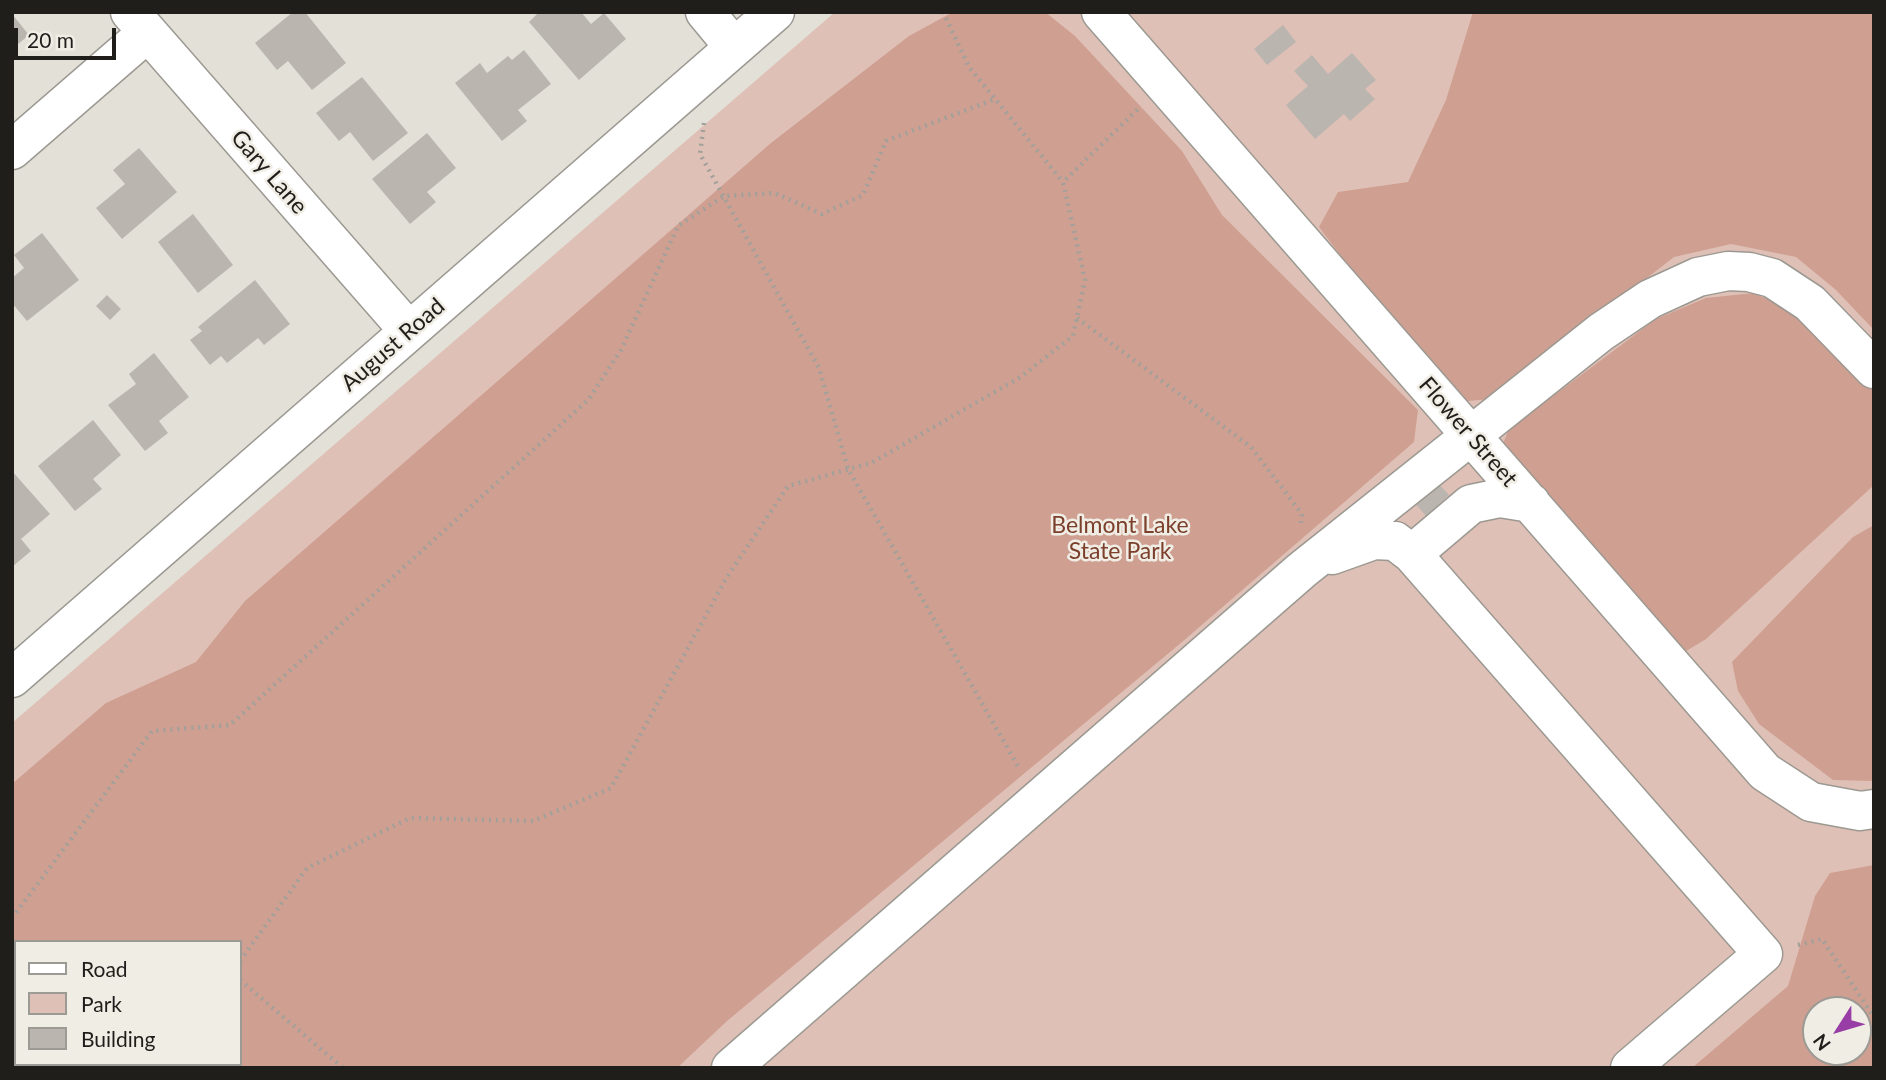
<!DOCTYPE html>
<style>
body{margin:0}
#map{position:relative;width:1886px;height:1080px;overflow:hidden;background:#e3e0d8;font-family:Lato,sans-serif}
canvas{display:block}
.frame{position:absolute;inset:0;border:14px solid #1f1e1b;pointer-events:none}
.legend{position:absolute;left:14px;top:940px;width:228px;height:126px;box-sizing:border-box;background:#f0ede5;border:2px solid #9c9a94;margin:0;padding:9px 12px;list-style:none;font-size:21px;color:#1f1e1b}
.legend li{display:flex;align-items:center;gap:14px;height:35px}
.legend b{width:35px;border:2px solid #9c9a94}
.north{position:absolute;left:1802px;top:996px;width:70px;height:70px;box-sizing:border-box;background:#f0ede5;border:2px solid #9c9a94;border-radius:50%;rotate:233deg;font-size:19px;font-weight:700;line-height:28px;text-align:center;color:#1f1e1b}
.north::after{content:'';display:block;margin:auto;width:24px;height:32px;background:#983ca6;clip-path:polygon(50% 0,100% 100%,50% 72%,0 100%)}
.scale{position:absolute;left:14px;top:28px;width:102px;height:32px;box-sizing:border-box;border:4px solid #1f1e1b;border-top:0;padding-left:9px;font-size:21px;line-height:24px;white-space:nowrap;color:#1f1e1b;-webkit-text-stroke:5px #f0ede5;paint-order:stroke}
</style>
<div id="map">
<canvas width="1886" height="1080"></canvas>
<div class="frame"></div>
<ul class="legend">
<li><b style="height:9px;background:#fff"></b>Road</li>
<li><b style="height:19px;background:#dfc0b6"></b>Park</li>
<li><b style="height:19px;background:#bbb5af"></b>Building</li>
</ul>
<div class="north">N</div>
<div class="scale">20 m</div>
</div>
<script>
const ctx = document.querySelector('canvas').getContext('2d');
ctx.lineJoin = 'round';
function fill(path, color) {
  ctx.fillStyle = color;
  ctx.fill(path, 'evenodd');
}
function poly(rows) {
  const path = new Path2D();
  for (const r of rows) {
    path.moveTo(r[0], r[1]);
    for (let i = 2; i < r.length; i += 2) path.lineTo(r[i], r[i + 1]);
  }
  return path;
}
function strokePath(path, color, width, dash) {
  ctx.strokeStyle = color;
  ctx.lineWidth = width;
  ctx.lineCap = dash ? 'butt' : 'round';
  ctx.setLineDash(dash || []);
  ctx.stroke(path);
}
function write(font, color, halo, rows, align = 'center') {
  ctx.font = font + ' Lato,sans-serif';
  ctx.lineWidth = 5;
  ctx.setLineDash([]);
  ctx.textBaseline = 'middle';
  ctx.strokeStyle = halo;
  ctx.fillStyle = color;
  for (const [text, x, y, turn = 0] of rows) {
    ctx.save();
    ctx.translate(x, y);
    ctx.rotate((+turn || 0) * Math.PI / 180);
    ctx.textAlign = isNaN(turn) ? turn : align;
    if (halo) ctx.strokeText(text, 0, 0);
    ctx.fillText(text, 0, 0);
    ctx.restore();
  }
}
fill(poly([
 [835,12,1874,12,1874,1068,12,1068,12,723],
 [16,942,240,942,240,1064,16,1064],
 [1816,1010,1858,1010,1858,1052,1816,1052]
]), '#dfc0b6');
fill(poly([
 [953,12,1045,12,1075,36,1182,151,1222,215,1418,410,1414,442,1182,642,727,1021,677,1068,12,1068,12,784,106,703,196,662,245,601,771,143,909,36],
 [16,942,240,942,240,1064,16,1064],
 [1473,12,1874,12,1874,330,1836,290,1796,257,1731,244,1674,257,1491,399,1468,401,1439,386,1319,227,1338,192,1408,182,1446,100],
 [1754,293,1807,318,1874,389,1874,485,1706,639,1683,653,1502,446,1509,429,1656,319,1706,298],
 [1874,525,1874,781,1833,780,1759,724,1738,691,1732,662,1853,537],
 [1874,865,1874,1068,1692,1068,1788,986,1815,896,1830,873],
 [1858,1010,1858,1052,1816,1052,1816,1010]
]), '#cf9f91');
fill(poly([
 [293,12,305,12,346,63,312,90,288,61,277,70,255,43],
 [539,12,581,12,591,24,604,13,626,39,579,80,529,22],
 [12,14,29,35,12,49],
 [1283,25,1296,42,1267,65,1254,49],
 [524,50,551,84,518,110,527,121,502,141,455,83,480,63,487,73,508,56,512,60],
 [1352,53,1376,80,1365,89,1375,99,1350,121,1344,114,1315,139,1286,105,1308,86,1294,71,1312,55,1328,74],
 [362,77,408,133,373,161,350,132,339,141,316,113],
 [427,133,456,168,427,192,436,202,410,224,372,179],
 [139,148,177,192,122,239,96,208,125,184,113,170],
 [193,214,233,265,198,293,158,242],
 [42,233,79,280,27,321,12,303,12,278,24,268,14,255],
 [255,280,290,324,264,345,258,338,227,363,221,356,210,365,190,340,202,331,198,327],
 [107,295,121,309,110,320,96,306],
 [154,353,189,397,159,421,168,433,145,451,108,405,136,384,129,374],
 [93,420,121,455,93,479,102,489,75,511,38,466],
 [12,471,50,514,21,539,31,551,12,567],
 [1436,481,1449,495,1426,516,1413,501]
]), '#bbb5af');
const minor = poly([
 [130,12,409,331],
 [705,12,734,47],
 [1101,12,1765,772,1811,802,1860,811,1874,809],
 [12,150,147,33],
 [1412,554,1471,504,1500,498,1531,503],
 [1332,555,1374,540,1395,541,1412,554,1763,954,1630,1068],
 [12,678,775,12],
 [731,1068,1302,570,1601,332,1650,299,1698,277,1728,271,1749,272,1772,278,1810,303,1874,369]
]);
strokePath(minor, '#9c9992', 41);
strokePath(poly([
 [943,12,969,67,1063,182],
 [704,123,700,154,819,368,848,469,1019,768],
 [1077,318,1251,447,1302,514,1301,523],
 [12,918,152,731,230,725,588,400,621,350,678,226,724,196,775,193,822,214,863,195,886,141,995,99],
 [1798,945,1822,939,1874,1017],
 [240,961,307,868,410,818,533,821,611,788,727,577,788,486,871,463,1019,378,1073,336,1085,280,1063,182,1138,109],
 [240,980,343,1068],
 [107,1068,111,1064]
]), '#a2a09a', 4.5, [2, 5]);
strokePath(minor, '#fff', 38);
write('23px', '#1f1e1b', '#f0ede5', [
 ["Gary Lane",269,172,49],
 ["August Road",393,345,-41],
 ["Flower Street",1468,432,49]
]);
write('23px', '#7c3f2c', '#f0ede5', [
 ["Belmont Lake",1120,526],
 ["State Park",1120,552]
]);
</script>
